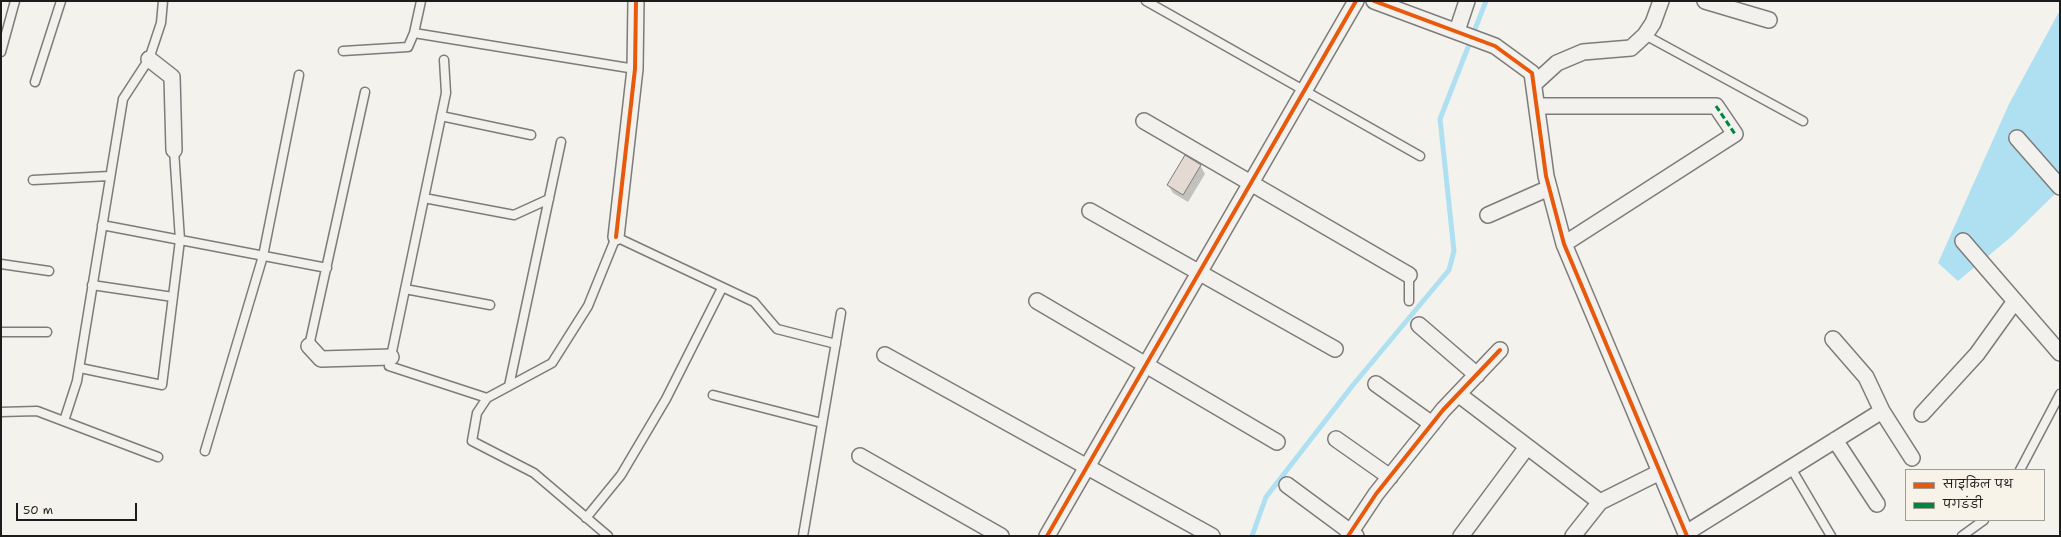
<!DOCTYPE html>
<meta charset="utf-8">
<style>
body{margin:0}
#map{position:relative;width:2061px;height:537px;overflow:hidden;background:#f4f2ec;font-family:"Shantell Sans","Playpen Sans Deva",sans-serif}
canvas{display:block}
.frame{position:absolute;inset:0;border:2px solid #1c1c1c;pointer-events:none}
.legend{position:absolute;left:1905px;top:469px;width:140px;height:52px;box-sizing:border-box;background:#f7f3e8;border:1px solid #9f9d96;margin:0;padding:5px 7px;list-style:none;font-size:12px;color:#1c1c1c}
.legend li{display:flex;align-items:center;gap:8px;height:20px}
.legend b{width:20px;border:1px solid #9f9d96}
.scale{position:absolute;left:16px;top:503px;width:121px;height:18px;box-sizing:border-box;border:2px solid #1c1c1c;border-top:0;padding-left:5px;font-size:12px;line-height:14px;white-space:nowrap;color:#1c1c1c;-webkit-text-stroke:3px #f7f3e8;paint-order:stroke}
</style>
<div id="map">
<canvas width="2061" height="537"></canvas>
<div class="frame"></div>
<ul class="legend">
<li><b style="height:5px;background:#e8590c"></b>साइकिल पथ</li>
<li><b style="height:5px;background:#00873e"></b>पगडंडी</li>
</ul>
<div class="scale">50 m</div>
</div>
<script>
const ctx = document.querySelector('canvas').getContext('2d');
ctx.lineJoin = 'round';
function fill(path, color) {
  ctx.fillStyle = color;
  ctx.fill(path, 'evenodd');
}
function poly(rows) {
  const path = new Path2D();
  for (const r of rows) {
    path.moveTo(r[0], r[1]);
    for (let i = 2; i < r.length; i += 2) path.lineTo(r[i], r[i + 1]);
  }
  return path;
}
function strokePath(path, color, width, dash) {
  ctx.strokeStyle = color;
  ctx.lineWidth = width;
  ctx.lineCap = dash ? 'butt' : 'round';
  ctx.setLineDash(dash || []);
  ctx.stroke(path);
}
fill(poly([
 [2060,10,2060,191,2057,192,2011,237,1958,281,1938,263,2009,104]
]), '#afe0f2');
fill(poly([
 [1200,165,1205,174,1188,202,1173,193,1168,185]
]), '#0003');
strokePath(poly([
 [1252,536,1266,497,1353,385,1449,270,1454,251,1440,119,1486,1]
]), '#afe0f2', 5);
const building = poly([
 [1185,155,1201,165,1183,195,1167,185,1185,155]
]);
fill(building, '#e5d9d4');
strokePath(building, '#7d7c7a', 1);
const lane = poly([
 [1146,1,1420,156],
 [414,33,635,69],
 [1645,35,1803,121],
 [343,51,408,47,414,33,421,1],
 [1,52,15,1],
 [444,60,446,93,389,366,487,398],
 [35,82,61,1],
 [441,116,531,135],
 [33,180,109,176],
 [424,198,514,215,549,199],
 [102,225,327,268],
 [1,264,49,271],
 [1409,275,1409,301],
 [92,285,173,297],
 [405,289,490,305],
 [1,332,47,332],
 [309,346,365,92],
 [80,368,162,385,180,240,174,150],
 [509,386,561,142],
 [713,395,822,423],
 [1,412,37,411,158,457],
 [64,421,77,381,123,99,149,59,161,23,163,1],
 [205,451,263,256,299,75],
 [1791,468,1831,536],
 [2020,470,2060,394],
 [586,518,621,475,666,399,722,288],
 [608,536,534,473,472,441,477,413,487,398,552,363,588,306,616,237,754,302,777,329,836,344],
 [803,536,841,313],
 [1962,536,1984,520]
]);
const street = poly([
 [1374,1,1495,46,1532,73,1546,176,1564,244,1687,536],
 [1705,1,1769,20],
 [1457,31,1467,1],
 [149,59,172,77,174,150],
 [1534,84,1557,63,1583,52,1631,48,1645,35,1653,23,1661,1],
 [1537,106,1716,106,1735,134,1564,244],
 [1144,121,1409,275],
 [2017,138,2060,187],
 [1090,211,1335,349],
 [1488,215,1549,188],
 [616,237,635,69,636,1],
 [1963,241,2060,353],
 [1037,301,1277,442],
 [1419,325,1477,375],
 [1833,339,1866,377,1882,411,1912,458],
 [309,346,321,359,391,357],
 [885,355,1212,536],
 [1376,384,1432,424],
 [1458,394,1600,502],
 [1922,414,1977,354,2015,301],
 [1336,439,1390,477],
 [1835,440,1877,504],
 [860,456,1001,536],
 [1287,485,1356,536],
 [1686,533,1882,411],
 [1047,536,1356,1],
 [1348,536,1376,494,1443,410,1500,350],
 [1461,536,1527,447],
 [1573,536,1600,502,1660,472]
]);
strokePath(lane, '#7d7c7a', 11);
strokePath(street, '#7d7c7a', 18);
strokePath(lane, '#f2f1ed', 8);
strokePath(street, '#f2f1ed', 15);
strokePath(poly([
 [1716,106,1735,134]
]), '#00873e', 3, [6, 3]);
strokePath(poly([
 [1374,1,1495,46,1532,73,1546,176,1564,244,1687,536],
 [616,237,635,69,636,1],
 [1047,536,1356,1],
 [1348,536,1376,494,1443,410,1500,350]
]), '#e8590c', 4);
</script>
